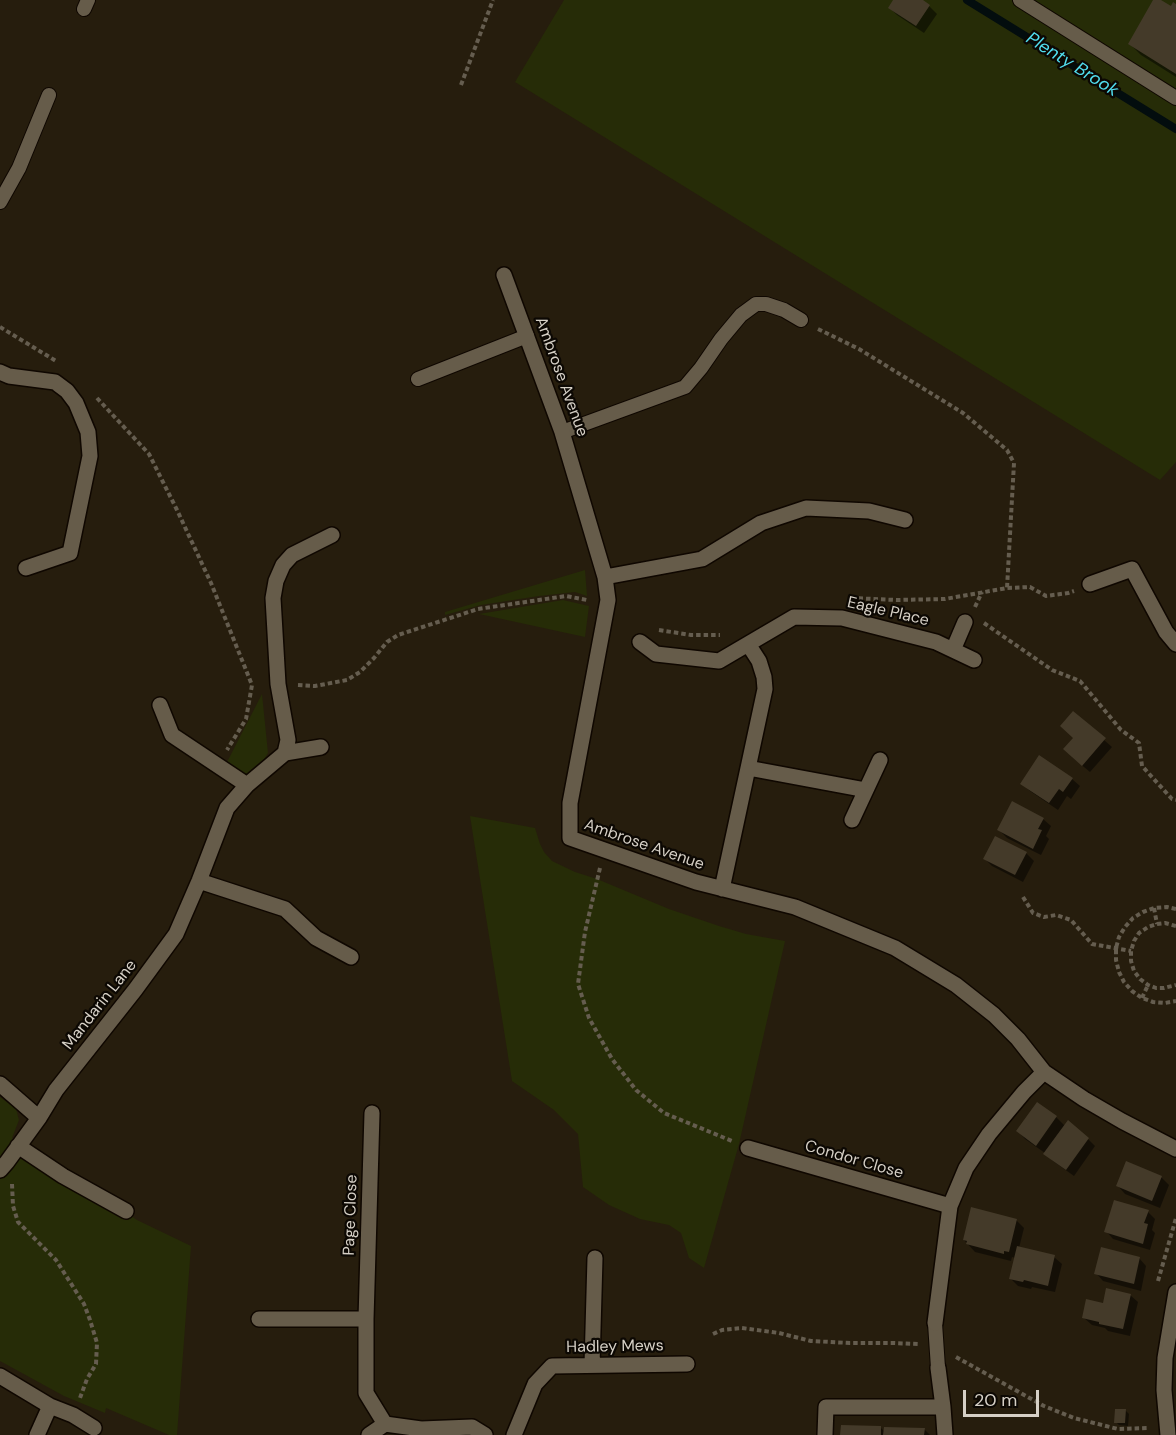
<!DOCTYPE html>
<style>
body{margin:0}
#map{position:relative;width:1176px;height:1435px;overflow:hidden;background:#261d0d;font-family:"DM Sans",sans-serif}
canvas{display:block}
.scale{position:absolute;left:963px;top:1390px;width:76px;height:27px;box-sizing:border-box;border:3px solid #d6d0c6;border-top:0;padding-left:8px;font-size:18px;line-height:21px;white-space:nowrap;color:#d6d0c6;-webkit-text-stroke:4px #0c0803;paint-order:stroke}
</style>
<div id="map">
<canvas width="1176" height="1435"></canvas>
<div class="scale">20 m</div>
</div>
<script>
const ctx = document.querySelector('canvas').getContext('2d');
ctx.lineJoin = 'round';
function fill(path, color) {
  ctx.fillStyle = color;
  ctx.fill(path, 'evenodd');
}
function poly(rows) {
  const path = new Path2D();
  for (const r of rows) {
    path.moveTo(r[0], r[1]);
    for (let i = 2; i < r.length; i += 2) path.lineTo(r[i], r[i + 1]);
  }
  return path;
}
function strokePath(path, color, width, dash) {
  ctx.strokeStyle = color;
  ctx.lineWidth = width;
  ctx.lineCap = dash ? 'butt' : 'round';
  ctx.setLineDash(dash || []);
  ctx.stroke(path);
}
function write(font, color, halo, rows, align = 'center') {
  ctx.font = font + ' "DM Sans",sans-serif';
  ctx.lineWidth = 4.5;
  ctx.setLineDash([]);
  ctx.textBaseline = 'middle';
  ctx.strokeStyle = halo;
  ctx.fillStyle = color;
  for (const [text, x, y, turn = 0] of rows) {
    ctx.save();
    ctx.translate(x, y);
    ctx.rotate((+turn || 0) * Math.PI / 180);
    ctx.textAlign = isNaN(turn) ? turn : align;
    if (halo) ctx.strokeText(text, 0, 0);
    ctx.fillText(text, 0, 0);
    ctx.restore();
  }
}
fill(poly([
 [564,0,1176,0,1176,462,1160,480,515,82],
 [585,570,587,596,575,592,539,596,481,605,445,615,445,612],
 [563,600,589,606,585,637,479,614],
 [262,694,268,753,260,766,253,773,241,774,226,764],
 [470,816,535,828,540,844,544,852,552,861,575,872,597,879,669,909,719,926,746,934,785,941,739,1144,704,1268,689,1258,681,1233,669,1225,640,1219,609,1205,583,1187,578,1134,554,1110,512,1081],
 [0,1097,16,1109,19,1120,12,1138,137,1220,191,1246,177,1435,169,1435,106,1408,105,1413,64,1396,0,1361]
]), '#262c07');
fill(poly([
 [895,0,920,0,929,6,937,14,924,33,897,15,890,8],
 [1154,0,1158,0,1172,8,1176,6,1176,77,1141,55,1130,44],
 [1073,713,1112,747,1090,772,1072,757,1074,738],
 [1072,779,1080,786,1071,799,1067,796,1058,810,1030,791,1022,784],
 [1043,819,1051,826,1046,836,1049,839,1041,855,1007,838,999,830],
 [1026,853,1034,861,1023,882,992,866,985,859],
 [1038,1104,1056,1117,1065,1126,1081,1132,1095,1146,1074,1176,1053,1161,1045,1153,1025,1139,1018,1131],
 [1127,1163,1162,1178,1169,1185,1160,1208,1125,1194,1118,1186],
 [1148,1212,1155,1219,1152,1230,1155,1233,1150,1250,1113,1239,1106,1231],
 [1016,1220,1024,1228,1019,1248,1054,1257,1062,1264,1055,1292,1032,1287,1031,1289,1018,1286,1010,1278,1015,1258,1012,1257,1011,1261,975,1252,964,1240],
 [1139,1258,1146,1266,1141,1291,1103,1281,1096,1273],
 [1130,1295,1138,1302,1130,1336,1108,1331,1105,1328,1092,1325,1084,1318,1104,1305],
 [1125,1410,1129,1414,1128,1426,1119,1425,1116,1422],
 [881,1428,885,1432,924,1429,930,1435,842,1435]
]), '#0007');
strokePath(poly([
 [967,0,1176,129]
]), '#030d0e', 8);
fill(poly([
 [893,0,923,0,930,5,916,26,888,8],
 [1153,0,1161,0,1171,6,1173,2,1176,4,1176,74,1128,44],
 [1073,711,1106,738,1082,766,1063,749,1073,738,1060,726],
 [1039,755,1073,778,1063,792,1059,789,1049,803,1020,784],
 [1012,801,1044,818,1038,829,1042,830,1033,849,997,830],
 [995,836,1027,852,1015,875,983,859],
 [1037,1102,1057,1116,1036,1146,1016,1131],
 [1068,1120,1089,1138,1066,1170,1043,1154],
 [1126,1161,1162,1176,1152,1201,1116,1186],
 [1114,1200,1149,1210,1144,1223,1148,1224,1143,1244,1104,1232],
 [971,1207,1017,1219,1009,1252,1004,1251,1004,1254,966,1244,967,1241,963,1240],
 [1017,1246,1055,1255,1048,1286,1024,1280,1023,1282,1009,1279],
 [1101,1247,1140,1257,1134,1284,1094,1274],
 [1106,1288,1131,1294,1123,1329,1099,1324,1099,1322,1082,1318,1086,1299,1103,1303],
 [1115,1409,1126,1409,1125,1423,1114,1423],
 [841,1425,881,1426,881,1435,840,1435],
 [884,1427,925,1428,924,1435,883,1435]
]), '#443a29');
const service = poly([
 [1020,0,1176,98],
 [84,9,88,0],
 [0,202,19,168,49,95],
 [418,379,527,336],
 [562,432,685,387,701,368,721,339,741,315,756,304,766,304,784,310,801,320],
 [935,1323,938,1368]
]);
const minor = poly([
 [504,275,562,432,605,577,608,600,570,803,570,838,696,882,795,907,895,948,956,985,994,1015,1018,1039,1044,1072,1084,1099,1122,1121,1176,1149],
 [0,372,9,376,55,382,67,391,76,403,88,432,90,456,70,553,26,568],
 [605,577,702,559,761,523,806,508,869,511,905,520],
 [1090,584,1132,569,1166,632,1176,644],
 [640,642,656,654,719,661,794,617,842,618,936,642,974,660],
 [953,650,965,622],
 [160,705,172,735,247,785],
 [285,753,321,747],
 [748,768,866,790],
 [852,820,880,760],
 [199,881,285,909,316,938,351,957],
 [722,889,765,689,764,677,759,661,748,644],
 [0,1084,39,1118],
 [18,1146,63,1176,126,1211],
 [748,1148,950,1206],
 [0,1170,7,1162,39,1118,56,1090,135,990,176,934,199,881,227,808,247,785,285,753,288,740,278,684,273,598,276,581,283,565,292,555,332,535],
 [259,1319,366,1319,366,1393,385,1424,421,1429,472,1427,485,1435],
 [366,1319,372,1113],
 [935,1323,950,1206,966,1168,989,1134,1024,1092,1044,1072],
 [592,1365,595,1258],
 [938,1368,943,1407,945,1435],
 [0,1376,50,1406,73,1415,94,1428],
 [37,1435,50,1406],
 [369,1435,385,1424],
 [514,1435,535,1384,552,1366,687,1364],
 [825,1435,826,1407,943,1407]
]);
const tertiary = poly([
 [1168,1435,1164,1390,1165,1358,1176,1292]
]);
strokePath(service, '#0f0700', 16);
strokePath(minor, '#0f0700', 18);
strokePath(tertiary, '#0f0700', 18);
strokePath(poly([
 [461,85,493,0],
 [0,327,56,361],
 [818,329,859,349,963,413,1007,450,1014,463,1007,588],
 [97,398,149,454,177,510,211,583,252,685,246,719,227,750],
 [851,598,896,600,945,599,1007,588,1030,587,1046,596,1068,593,1074,591],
 [975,607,982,592],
 [984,623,1052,670,1080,681,1121,730,1139,743,1142,766,1172,799,1176,800],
 [659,630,691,635,720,635],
 [298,685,315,686,347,680,360,672,374,658,387,642,398,635,478,609,566,596,587,600],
 [600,868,585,932,578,984,589,1018,612,1059,636,1090,664,1113,732,1141],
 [1023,897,1033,913,1044,917,1056,915,1071,920,1092,944,1131,951],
 [1154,908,1157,924],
 [1176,909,1167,907,1154,908,1143,912,1133,918,1125,927,1119,937,1116,948,1116,960,1119,972,1124,982,1132,991,1142,998,1153,1002,1165,1003,1176,1001],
 [1176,926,1165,923,1157,924,1148,927,1139,933,1134,941,1131,951,1131,961,1134,971,1140,979,1148,985,1156,988,1164,988,1176,985],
 [1142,998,1148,985],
 [12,1184,13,1206,18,1222,56,1260,84,1304,90,1320,97,1343,96,1364,87,1379,80,1398],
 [1158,1281,1176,1218],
 [713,1334,722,1330,742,1328,779,1333,811,1341,850,1343,893,1343,918,1344],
 [956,1357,1044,1406,1074,1418,1118,1429,1148,1428]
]), '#655d4f', 4, [4.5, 3]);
strokePath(service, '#665c4a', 14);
strokePath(minor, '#665c4a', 15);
strokePath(tertiary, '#665c4a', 15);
write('16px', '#d6d0c6', '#0c0803', [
 ["Ambrose Avenue",561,377,70],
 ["Eagle Place",888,612,13],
 ["Ambrose Avenue",644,845,19],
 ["Mandarin Lane",100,1005,-52],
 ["Condor Close",854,1160,16],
 ["Page Close",351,1215,-88],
 ["Hadley Mews",615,1347,-1]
]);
write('italic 18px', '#51ddee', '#0c0803', [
 ["Plenty Brook",1072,65,32]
]);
</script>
